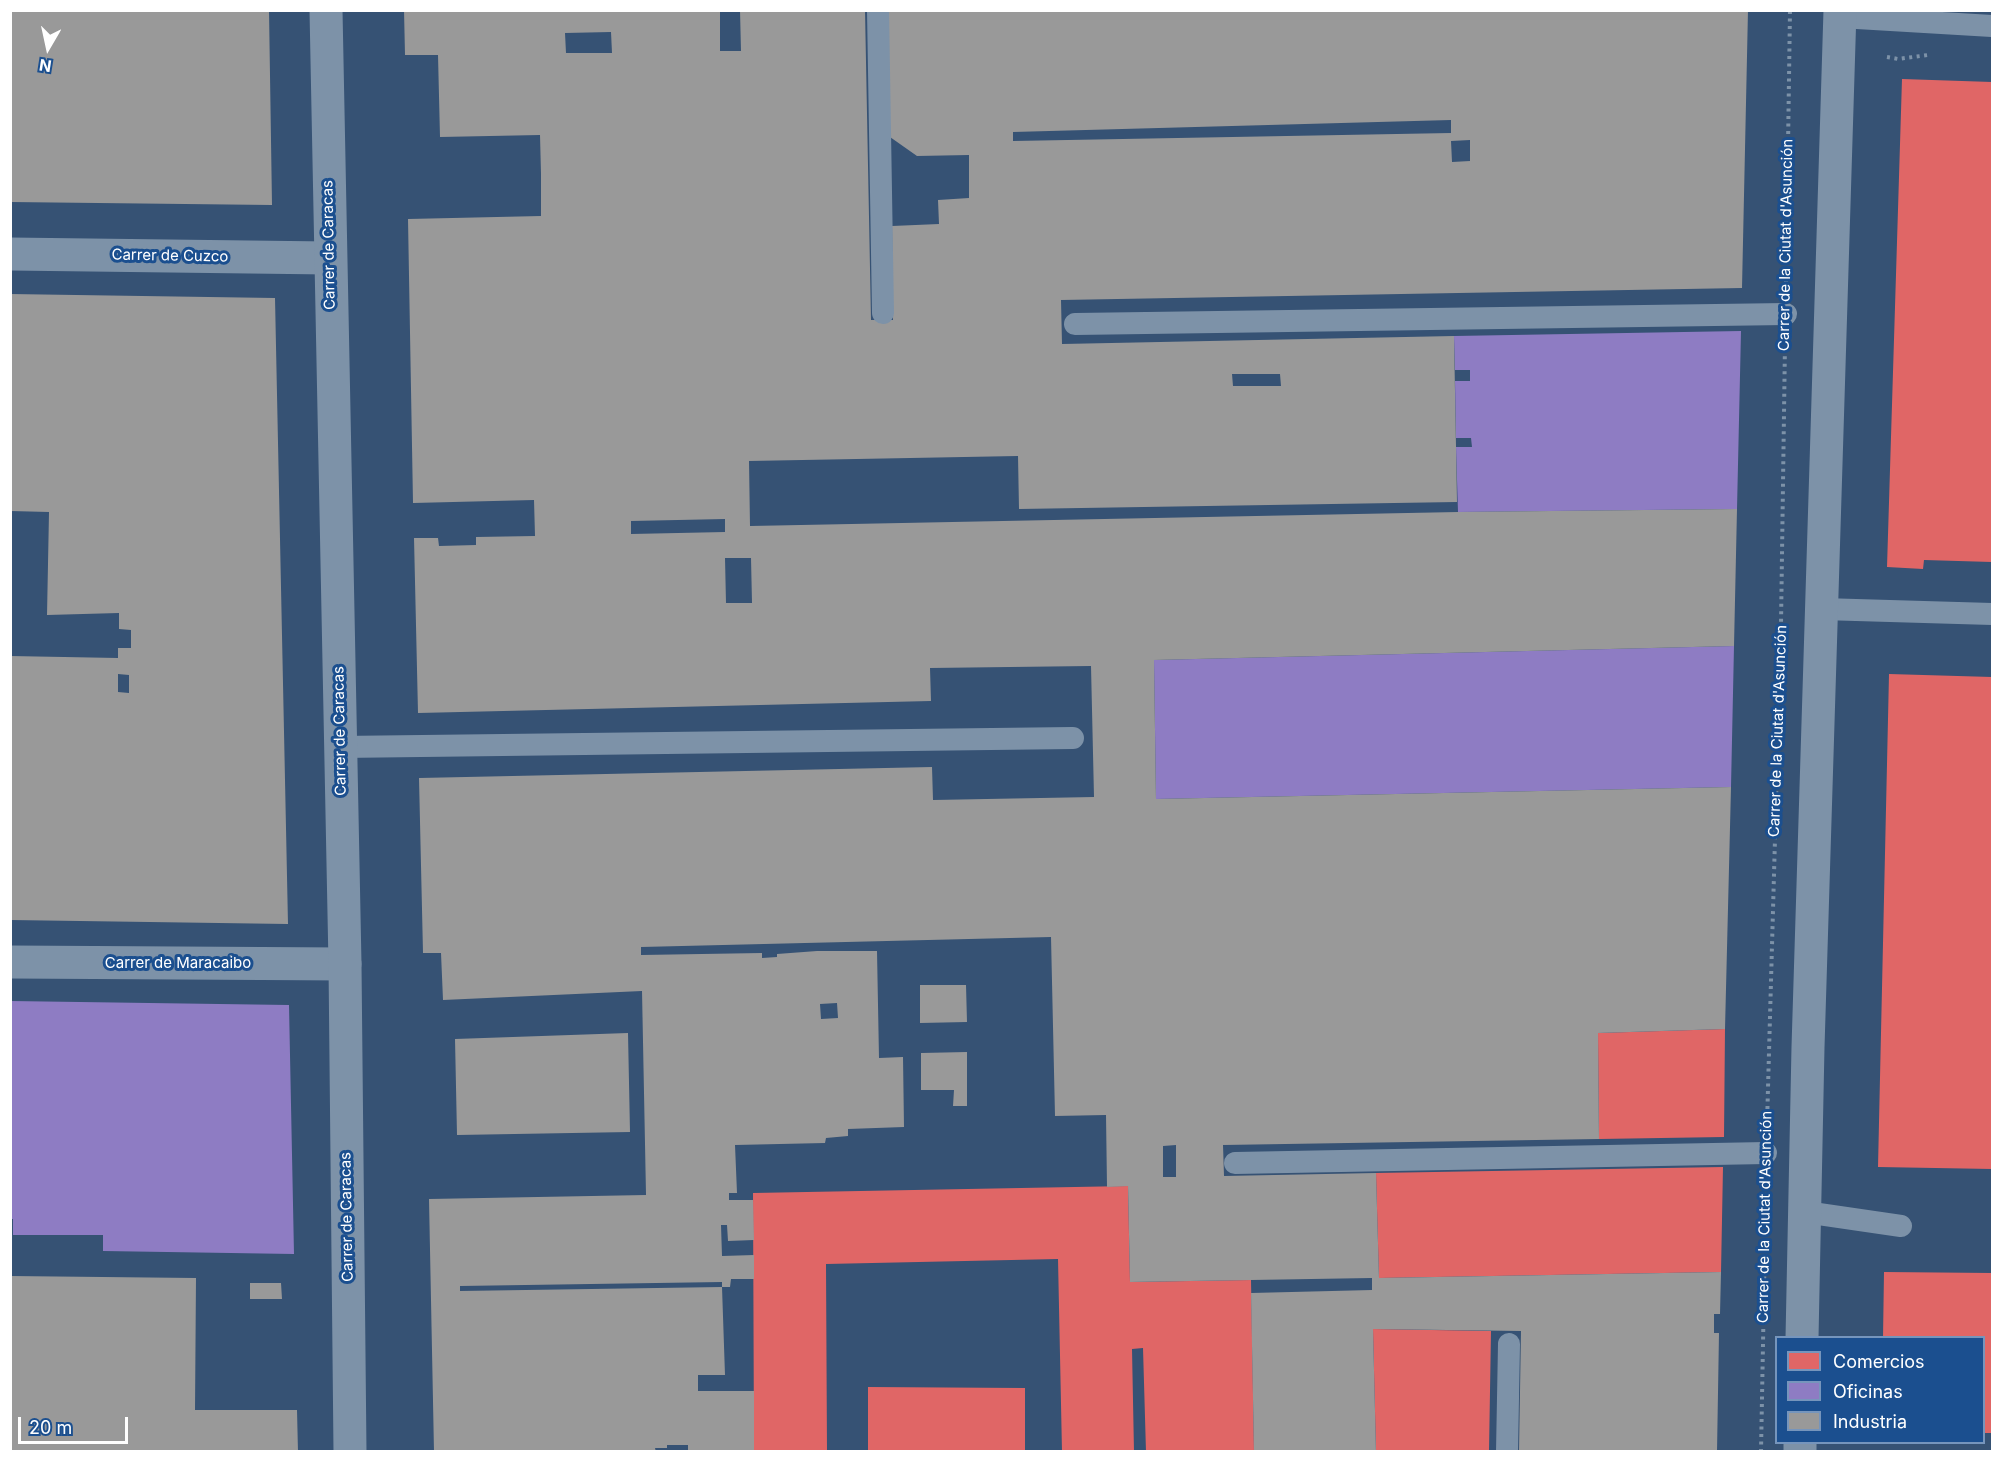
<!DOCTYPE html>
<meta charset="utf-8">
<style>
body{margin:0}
#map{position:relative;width:2003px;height:1462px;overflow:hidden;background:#365274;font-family:Inter,sans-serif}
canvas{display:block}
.frame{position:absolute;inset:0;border:12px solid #fff;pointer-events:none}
.legend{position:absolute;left:1775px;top:1336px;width:210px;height:108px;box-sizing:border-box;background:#1b4f8f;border:2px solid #7695bc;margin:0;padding:8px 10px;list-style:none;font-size:18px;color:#fff}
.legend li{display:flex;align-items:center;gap:12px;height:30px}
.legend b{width:30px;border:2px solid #7695bc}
.north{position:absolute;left:18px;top:18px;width:60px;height:60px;-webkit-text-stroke:4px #1b4f8f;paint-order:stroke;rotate:189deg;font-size:16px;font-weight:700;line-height:24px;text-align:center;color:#fff}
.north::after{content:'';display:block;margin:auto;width:21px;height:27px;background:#fff;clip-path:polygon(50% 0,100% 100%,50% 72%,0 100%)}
.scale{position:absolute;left:18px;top:1417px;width:110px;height:27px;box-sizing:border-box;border:3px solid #fff;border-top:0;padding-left:8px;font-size:18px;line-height:21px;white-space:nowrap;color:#fff;-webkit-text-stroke:4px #1b4f8f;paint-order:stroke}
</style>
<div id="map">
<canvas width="2003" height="1462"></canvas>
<div class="frame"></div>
<ul class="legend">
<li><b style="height:16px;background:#e06666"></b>Comercios</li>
<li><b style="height:16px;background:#8e7cc3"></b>Oficinas</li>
<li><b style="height:16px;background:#999"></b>Industria</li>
</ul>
<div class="north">N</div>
<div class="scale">20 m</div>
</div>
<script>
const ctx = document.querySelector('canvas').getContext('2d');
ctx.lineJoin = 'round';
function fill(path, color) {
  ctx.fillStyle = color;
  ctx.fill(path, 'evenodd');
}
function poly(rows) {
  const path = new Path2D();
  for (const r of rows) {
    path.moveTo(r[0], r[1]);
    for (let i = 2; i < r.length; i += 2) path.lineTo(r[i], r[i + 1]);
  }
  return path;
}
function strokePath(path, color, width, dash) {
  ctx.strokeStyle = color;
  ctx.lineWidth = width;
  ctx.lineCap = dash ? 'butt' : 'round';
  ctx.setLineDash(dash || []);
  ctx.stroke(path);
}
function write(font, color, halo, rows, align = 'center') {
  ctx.font = font + ' Inter,sans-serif';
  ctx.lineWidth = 6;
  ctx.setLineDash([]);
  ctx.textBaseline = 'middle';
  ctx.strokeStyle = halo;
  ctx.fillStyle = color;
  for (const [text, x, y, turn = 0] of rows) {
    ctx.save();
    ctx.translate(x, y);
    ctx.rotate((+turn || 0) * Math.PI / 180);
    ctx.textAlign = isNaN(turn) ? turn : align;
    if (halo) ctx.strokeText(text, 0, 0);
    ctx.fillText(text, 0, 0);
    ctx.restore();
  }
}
fill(poly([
 [1902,79,1992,82,1992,562,1924,560,1923,569,1887,567],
 [1889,674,1992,677,1992,1169,1878,1167],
 [1725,1029,1724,1137,1599,1139,1598,1033],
 [1723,1167,1721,1272,1379,1278,1376,1173],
 [1128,1186,1130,1282,1251,1280,1254,1452,1146,1452,1143,1348,1132,1349,1134,1452,1062,1452,1058,1259,826,1264,827,1452,754,1452,753,1193],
 [1884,1272,1992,1273,1992,1433,1984,1433,1984,1338,1883,1338],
 [1373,1329,1491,1331,1489,1452,1376,1452],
 [868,1387,1025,1388,1025,1452,868,1452]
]), '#e06666');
fill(poly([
 [1741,331,1737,509,1458,512,1456,447,1472,447,1471,438,1456,438,1455,381,1470,381,1470,370,1455,370,1454,336],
 [1734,646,1731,787,1156,799,1154,660],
 [10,1001,289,1005,294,1254,103,1251,103,1235,13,1235,13,1219,10,1219]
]), '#8e7cc3');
fill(poly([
 [10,10,269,10,272,205,10,202],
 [404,10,720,10,720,51,741,51,740,10,865,10,871,320,893,320,892,226,939,224,938,200,969,198,969,155,917,156,890,137,887,10,1748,10,1742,288,1061,300,1062,344,1454,336,1457,502,1019,509,1018,456,749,461,750,526,1458,512,1737,509,1734,646,1154,660,1156,799,1731,787,1725,1029,1598,1033,1599,1139,1223,1145,1224,1176,1376,1173,1379,1278,1721,1272,1720,1314,1714,1314,1714,1333,1719,1333,1717,1452,1519,1452,1521,1331,1373,1329,1376,1452,1254,1452,1251,1293,1372,1290,1372,1278,1130,1282,1128,1186,1107,1187,1106,1115,1055,1116,1051,937,641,947,641,955,762,953,762,958,777,957,777,954,817,951,877,951,879,1058,903,1057,904,1127,848,1129,848,1136,826,1138,825,1143,735,1145,737,1193,729,1193,729,1200,753,1200,754,1240,728,1241,727,1225,721,1225,722,1256,754,1255,754,1279,731,1279,730,1287,722,1287,722,1282,460,1286,460,1291,722,1287,725,1375,698,1375,698,1391,754,1391,754,1452,688,1452,688,1445,667,1445,667,1448,655,1448,656,1452,434,1452,429,1199,646,1195,642,991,443,1000,441,953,423,953,419,778,932,767,933,800,1094,797,1091,666,930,668,931,701,418,713,414,538,438,538,439,546,476,545,476,537,535,536,534,500,413,503,408,219,541,216,541,174,540,135,440,137,438,55,405,55],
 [611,32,612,53,566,53,565,33],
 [1451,120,1451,133,1013,141,1013,132],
 [1470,140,1470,161,1452,162,1451,141],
 [1232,374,1280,374,1281,386,1233,386],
 [725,519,725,532,631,534,631,521],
 [725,558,751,558,752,603,726,603],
 [837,1003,838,1018,821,1019,820,1004],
 [1176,1145,1176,1177,1163,1177,1163,1146],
 [10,294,275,298,288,924,10,920,10,656,118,658,118,648,131,648,131,630,119,629,119,613,47,615,49,512,10,511],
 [118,674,129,675,129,693,118,692],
 [920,985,966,985,967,1022,920,1023],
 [628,1033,630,1132,457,1135,455,1039],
 [967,1052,967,1106,953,1106,954,1090,921,1090,921,1053],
 [10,1276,196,1278,195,1410,297,1410,298,1452,10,1452],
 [250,1283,281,1283,282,1299,250,1299]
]), '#999');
strokePath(poly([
 [1887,57,1898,59,1928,55],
 [1786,284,1790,10],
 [1767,1124,1781,625,1785,343],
 [1761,1452,1766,1182]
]), '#7d92a8', 4, [3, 4.5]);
strokePath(poly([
 [878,10,883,313],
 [1840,17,1992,26],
 [1075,324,1786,314],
 [1822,609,1992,614],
 [340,747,1073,738],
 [1235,1163,1766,1153],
 [1805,1212,1901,1226],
 [1507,1452,1509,1344]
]), '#7d92a8', 22);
strokePath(poly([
 [10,254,329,258],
 [10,962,345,964],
 [1802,1338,1808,1047,1840,10],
 [1800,1452,1800,1442]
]), '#7d92a8', 33);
strokePath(poly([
 [326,10,345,964,350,1452]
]), '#7d92a8', 33);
write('15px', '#fff', '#1b4f8f', [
 ["Carrer de Caracas",329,245,-91],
 ["Carrer de la Ciutat d'Asunción",1786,245,-89],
 ["Carrer de Cuzco",170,256,1],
 ["Carrer de Caracas",340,731,-91],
 ["Carrer de la Ciutat d'Asunción",1778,731,-88],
 ["Carrer de Maracaibo",178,963],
 ["Carrer de Caracas",347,1217,-91],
 ["Carrer de la Ciutat d'Asunción",1765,1217,-89]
]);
</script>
